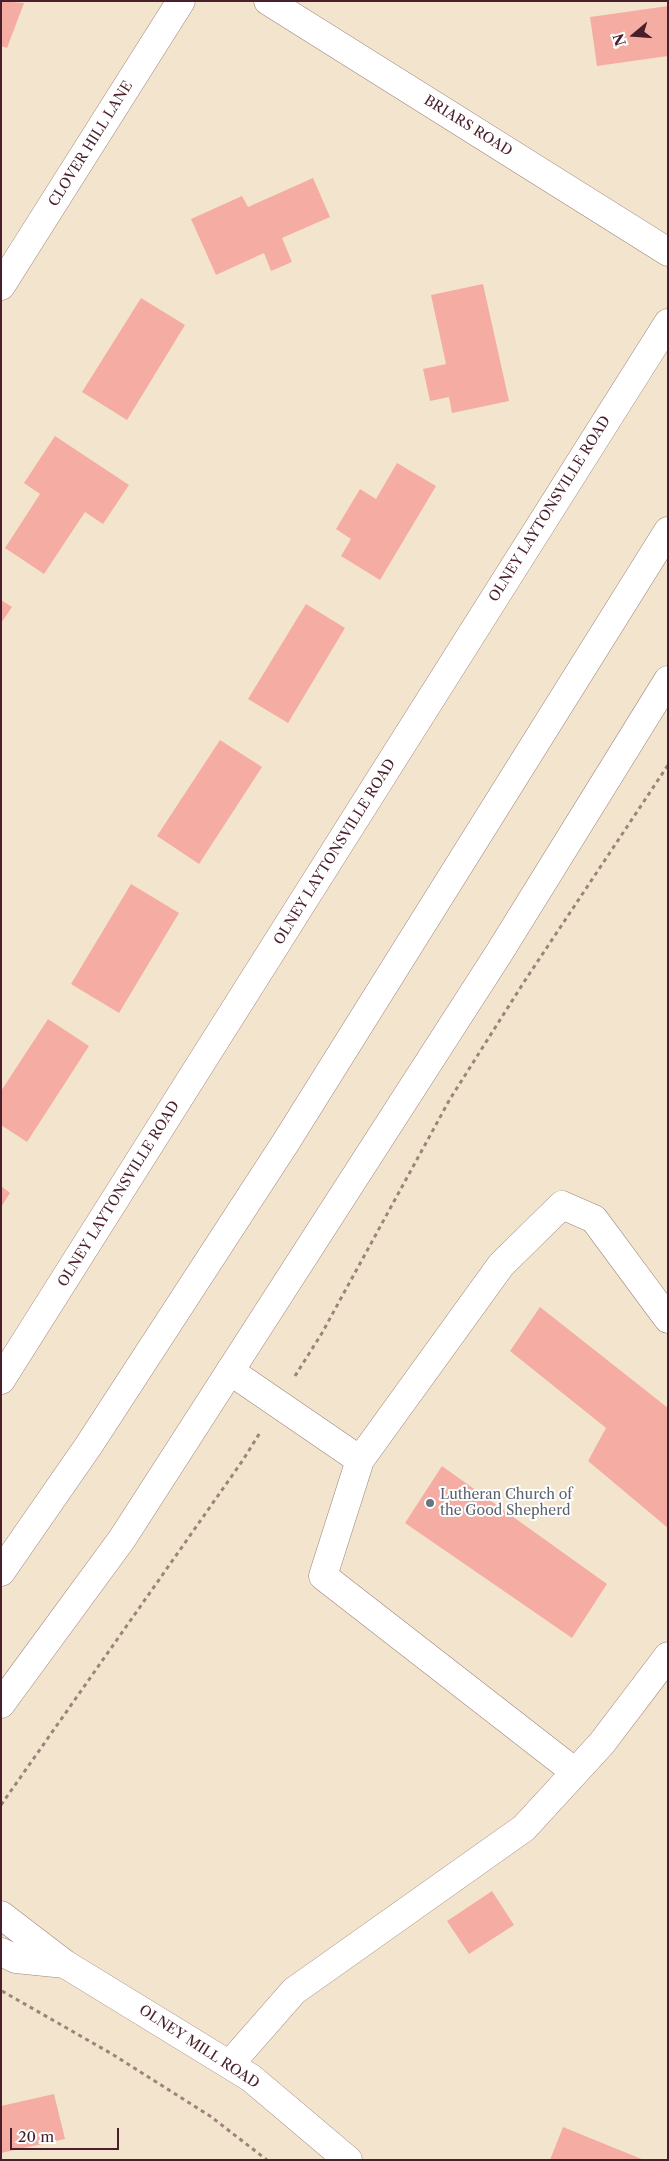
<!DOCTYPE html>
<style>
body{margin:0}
#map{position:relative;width:669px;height:2161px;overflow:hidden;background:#f3e5cd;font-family:"Libre Caslon Text",serif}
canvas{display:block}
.frame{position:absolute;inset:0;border:2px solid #4a1f2b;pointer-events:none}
.north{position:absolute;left:609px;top:10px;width:50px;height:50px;-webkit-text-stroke:4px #fff;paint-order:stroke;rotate:252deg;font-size:14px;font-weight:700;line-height:20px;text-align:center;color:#4a1f2b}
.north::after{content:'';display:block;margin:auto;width:18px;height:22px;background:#4a1f2b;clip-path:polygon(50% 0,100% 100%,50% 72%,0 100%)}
.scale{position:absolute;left:10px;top:2128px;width:109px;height:22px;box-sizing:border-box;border:2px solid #4a1f2b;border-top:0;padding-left:6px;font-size:15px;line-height:18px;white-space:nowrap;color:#4a1f2b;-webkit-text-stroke:4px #fff;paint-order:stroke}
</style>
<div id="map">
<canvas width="669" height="2161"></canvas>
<div class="frame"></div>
<div class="north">N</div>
<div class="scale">20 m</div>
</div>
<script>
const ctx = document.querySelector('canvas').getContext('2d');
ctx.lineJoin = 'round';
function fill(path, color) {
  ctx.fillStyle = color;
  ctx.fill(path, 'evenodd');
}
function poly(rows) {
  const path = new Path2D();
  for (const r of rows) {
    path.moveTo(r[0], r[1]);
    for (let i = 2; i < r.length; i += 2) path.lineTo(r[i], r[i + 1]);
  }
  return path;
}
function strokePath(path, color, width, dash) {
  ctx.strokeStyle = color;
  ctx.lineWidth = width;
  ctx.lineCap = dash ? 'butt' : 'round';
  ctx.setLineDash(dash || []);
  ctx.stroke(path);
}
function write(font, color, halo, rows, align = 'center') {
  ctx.font = font + ' "Libre Caslon Text",serif';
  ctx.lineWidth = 4;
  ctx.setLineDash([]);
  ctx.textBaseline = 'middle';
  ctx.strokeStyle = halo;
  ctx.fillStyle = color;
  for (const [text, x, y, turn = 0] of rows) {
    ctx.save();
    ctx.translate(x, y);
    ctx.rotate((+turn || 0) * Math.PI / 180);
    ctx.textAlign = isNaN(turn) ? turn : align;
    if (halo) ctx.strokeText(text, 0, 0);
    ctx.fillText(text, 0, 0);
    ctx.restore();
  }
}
fill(poly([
 [1,1,24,3,7,48,1,46],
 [668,6,668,56,597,66,590,17],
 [313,178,330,217,282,238,292,262,271,271,264,253,216,275,191,219,242,196,248,207],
 [483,284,509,401,452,413,449,397,430,401,423,369,446,364,431,295],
 [141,298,185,325,127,420,82,392],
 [55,436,129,485,103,524,85,512,44,574,5,548,40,494,24,483],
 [397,463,436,486,380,580,341,556,351,539,336,529,360,489,376,499],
 [1,600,12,607,1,623],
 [306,604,345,628,288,723,248,699],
 [220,740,262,767,199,864,157,836],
 [131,884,179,913,119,1013,71,984],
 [48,1019,89,1046,27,1142,1,1125,1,1091],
 [1,1186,10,1193,1,1207],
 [540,1307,668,1408,668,1528,588,1461,606,1428,510,1351],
 [442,1466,607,1584,572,1638,405,1523],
 [492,1891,514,1925,469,1954,447,1921],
 [54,2094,65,2139,1,2153,1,2106],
 [563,2127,644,2160,550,2160]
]), '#f5ada3');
const minor = poly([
 [268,1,668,252],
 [1,286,181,1],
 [230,1371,360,1460,501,1265,562,1205,594,1219,668,1319],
 [1,1380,668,323],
 [360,1460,323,1576,575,1772],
 [1,1915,65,1964,251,2078,348,2160],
 [1,1952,16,1959,65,1964],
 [230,2064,294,1991,524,1828,602,1743,668,1656]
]);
const major = poly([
 [1,1572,89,1445,286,1142,668,531],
 [1,1704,122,1539,499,953,668,680]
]);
strokePath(minor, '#9e827c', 29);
strokePath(major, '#9e827c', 29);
strokePath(poly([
 [295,1376,322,1333,450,1099,524,982,668,765],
 [1,1805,243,1460,261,1431],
 [2,1991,112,2054,210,2116,267,2160]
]), '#9e827c', 3, [4, 4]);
strokePath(minor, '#fff', 28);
strokePath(major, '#fff', 28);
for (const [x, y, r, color] of [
 [430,1503,5,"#6b7280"]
]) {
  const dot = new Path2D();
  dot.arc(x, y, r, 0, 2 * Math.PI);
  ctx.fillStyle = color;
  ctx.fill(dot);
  strokePath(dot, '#fff', 2);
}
write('14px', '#4a1f2b', '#fff', [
 ["BRIARS ROAD",468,126,32],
 ["CLOVER HILL LANE",91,144,-58],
 ["OLNEY LAYTONSVILLE ROAD",550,509,-58],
 ["OLNEY LAYTONSVILLE ROAD",335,852,-58],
 ["OLNEY LAYTONSVILLE ROAD",119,1194,-58],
 ["OLNEY MILL ROAD",199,2047,33]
]);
write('14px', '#5b616d', '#fff', [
 ["Lutheran Church of",440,1495],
 ["the Good Shepherd",440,1511]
], 'left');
</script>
